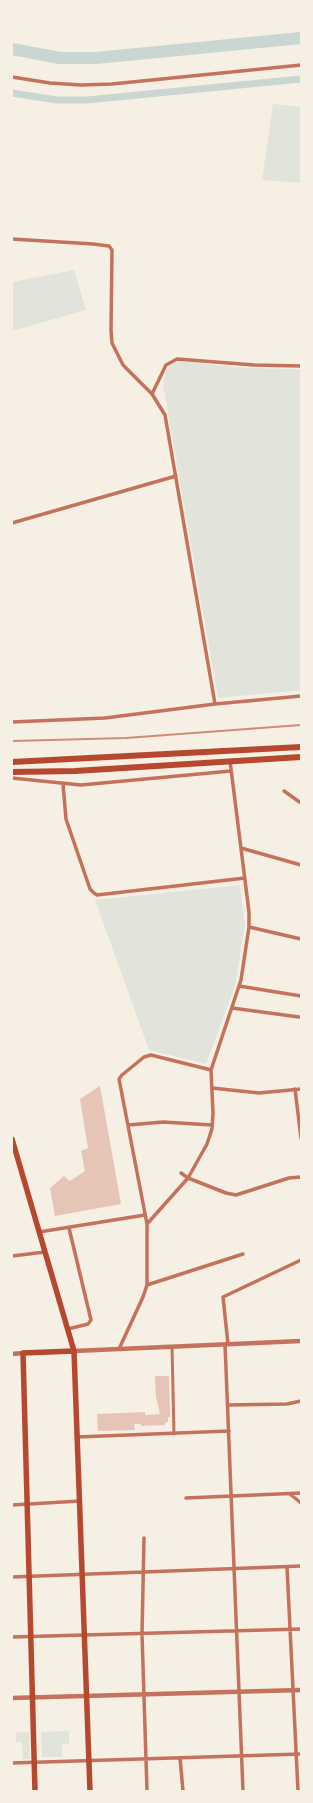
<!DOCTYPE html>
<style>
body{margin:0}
#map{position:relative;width:313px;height:1803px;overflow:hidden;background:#f6efe4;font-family:"Alegreya Sans",sans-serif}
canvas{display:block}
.frame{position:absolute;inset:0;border:13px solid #f6efe4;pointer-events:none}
</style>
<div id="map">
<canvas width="313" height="1803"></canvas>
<div class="frame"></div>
</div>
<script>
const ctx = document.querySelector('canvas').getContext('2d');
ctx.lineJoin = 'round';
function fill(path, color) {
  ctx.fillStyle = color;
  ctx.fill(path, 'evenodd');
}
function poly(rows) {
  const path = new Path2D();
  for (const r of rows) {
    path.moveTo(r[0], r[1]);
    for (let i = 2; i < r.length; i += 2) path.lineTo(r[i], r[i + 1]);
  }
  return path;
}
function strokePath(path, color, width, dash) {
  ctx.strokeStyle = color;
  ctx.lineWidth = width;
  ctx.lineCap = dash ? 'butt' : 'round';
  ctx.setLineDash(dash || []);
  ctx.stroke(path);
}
fill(poly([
 [273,104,301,107,301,183,262,180],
 [74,270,86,310,12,331,12,282],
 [179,361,245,368,301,369,301,690,218,698,163,385,166,371,172,364],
 [240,885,245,926,235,986,206,1064,149,1050,95,900],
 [69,1731,69,1744,62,1745,62,1757,42,1757,41,1732],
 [16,1732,29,1732,30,1759,23,1759,22,1742,16,1742]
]), '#e2e4dc');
strokePath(poly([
 [12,93,57,100,87,100,301,79]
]), '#c9d6d2', 7);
strokePath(poly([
 [12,49,60,58,96,58,301,38]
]), '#c9d6d2', 12);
fill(poly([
 [100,1086,121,1204,55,1216,50,1188,64,1176,70,1181,85,1171,81,1151,88,1148,80,1099],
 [155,1376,169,1376,170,1417,168,1417,168,1422,165,1423,165,1425,141,1426,141,1424,134,1424,135,1430,98,1431,97,1414,145,1412,145,1415,160,1414,156,1397]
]), '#e6c5b7');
strokePath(poly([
 [172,1347,174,1434]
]), '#c5725c', 3);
strokePath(poly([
 [12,77,50,83,81,85,112,84,301,65],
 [12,239,93,244,109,246,112,250,111,330,112,343,123,365,152,394,165,415,215,704],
 [152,394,166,365,177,359,254,365,301,366],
 [12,523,176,476],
 [12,722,105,718,215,704,301,696],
 [12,778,81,785,231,771],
 [63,784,66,819,90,889,94,893,97,895,245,878],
 [284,791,301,803],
 [241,848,301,865],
 [249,927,301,939],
 [239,986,301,996],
 [232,1008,299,1017],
 [212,1088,259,1093,301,1089],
 [295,1089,301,1138],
 [128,1125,163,1122,212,1125],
 [181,1173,188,1178,226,1193,236,1195,289,1178,301,1177],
 [147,1224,188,1178,207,1144,212,1129,213,1113,211,1070,241,980,249,927,249,912,230,761],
 [39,1232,145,1215],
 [12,1256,45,1252],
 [147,1285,243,1254],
 [68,1329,88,1324,91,1320,69,1228],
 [225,1344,243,1791],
 [228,1344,223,1297,301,1260],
 [119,1349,143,1297,147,1285,147,1224,119,1079,122,1075,144,1057,151,1055,211,1070],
 [228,1405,287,1404,301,1401],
 [77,1437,229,1431],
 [290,1494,301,1503],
 [186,1498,301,1493],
 [12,1505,80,1501],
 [144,1538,142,1634,147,1791],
 [287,1567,298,1791],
 [12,1577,301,1566],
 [12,1637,301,1629],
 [180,1758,183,1791],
 [12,1763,301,1754]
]), '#c5725c', 3.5);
strokePath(poly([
 [74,1351,301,1341],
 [12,1354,23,1353],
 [12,1698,301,1690]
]), '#c5725c', 4.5);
strokePath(poly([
 [12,1139,74,1351,90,1791],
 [35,1791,23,1353,74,1351]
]), '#b5482f', 5.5);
strokePath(poly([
 [12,762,301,747],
 [12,772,75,771,301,757]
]), '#b5482f', 6);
strokePath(poly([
 [12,741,126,738,301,725]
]), '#cf8b77', 2);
</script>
